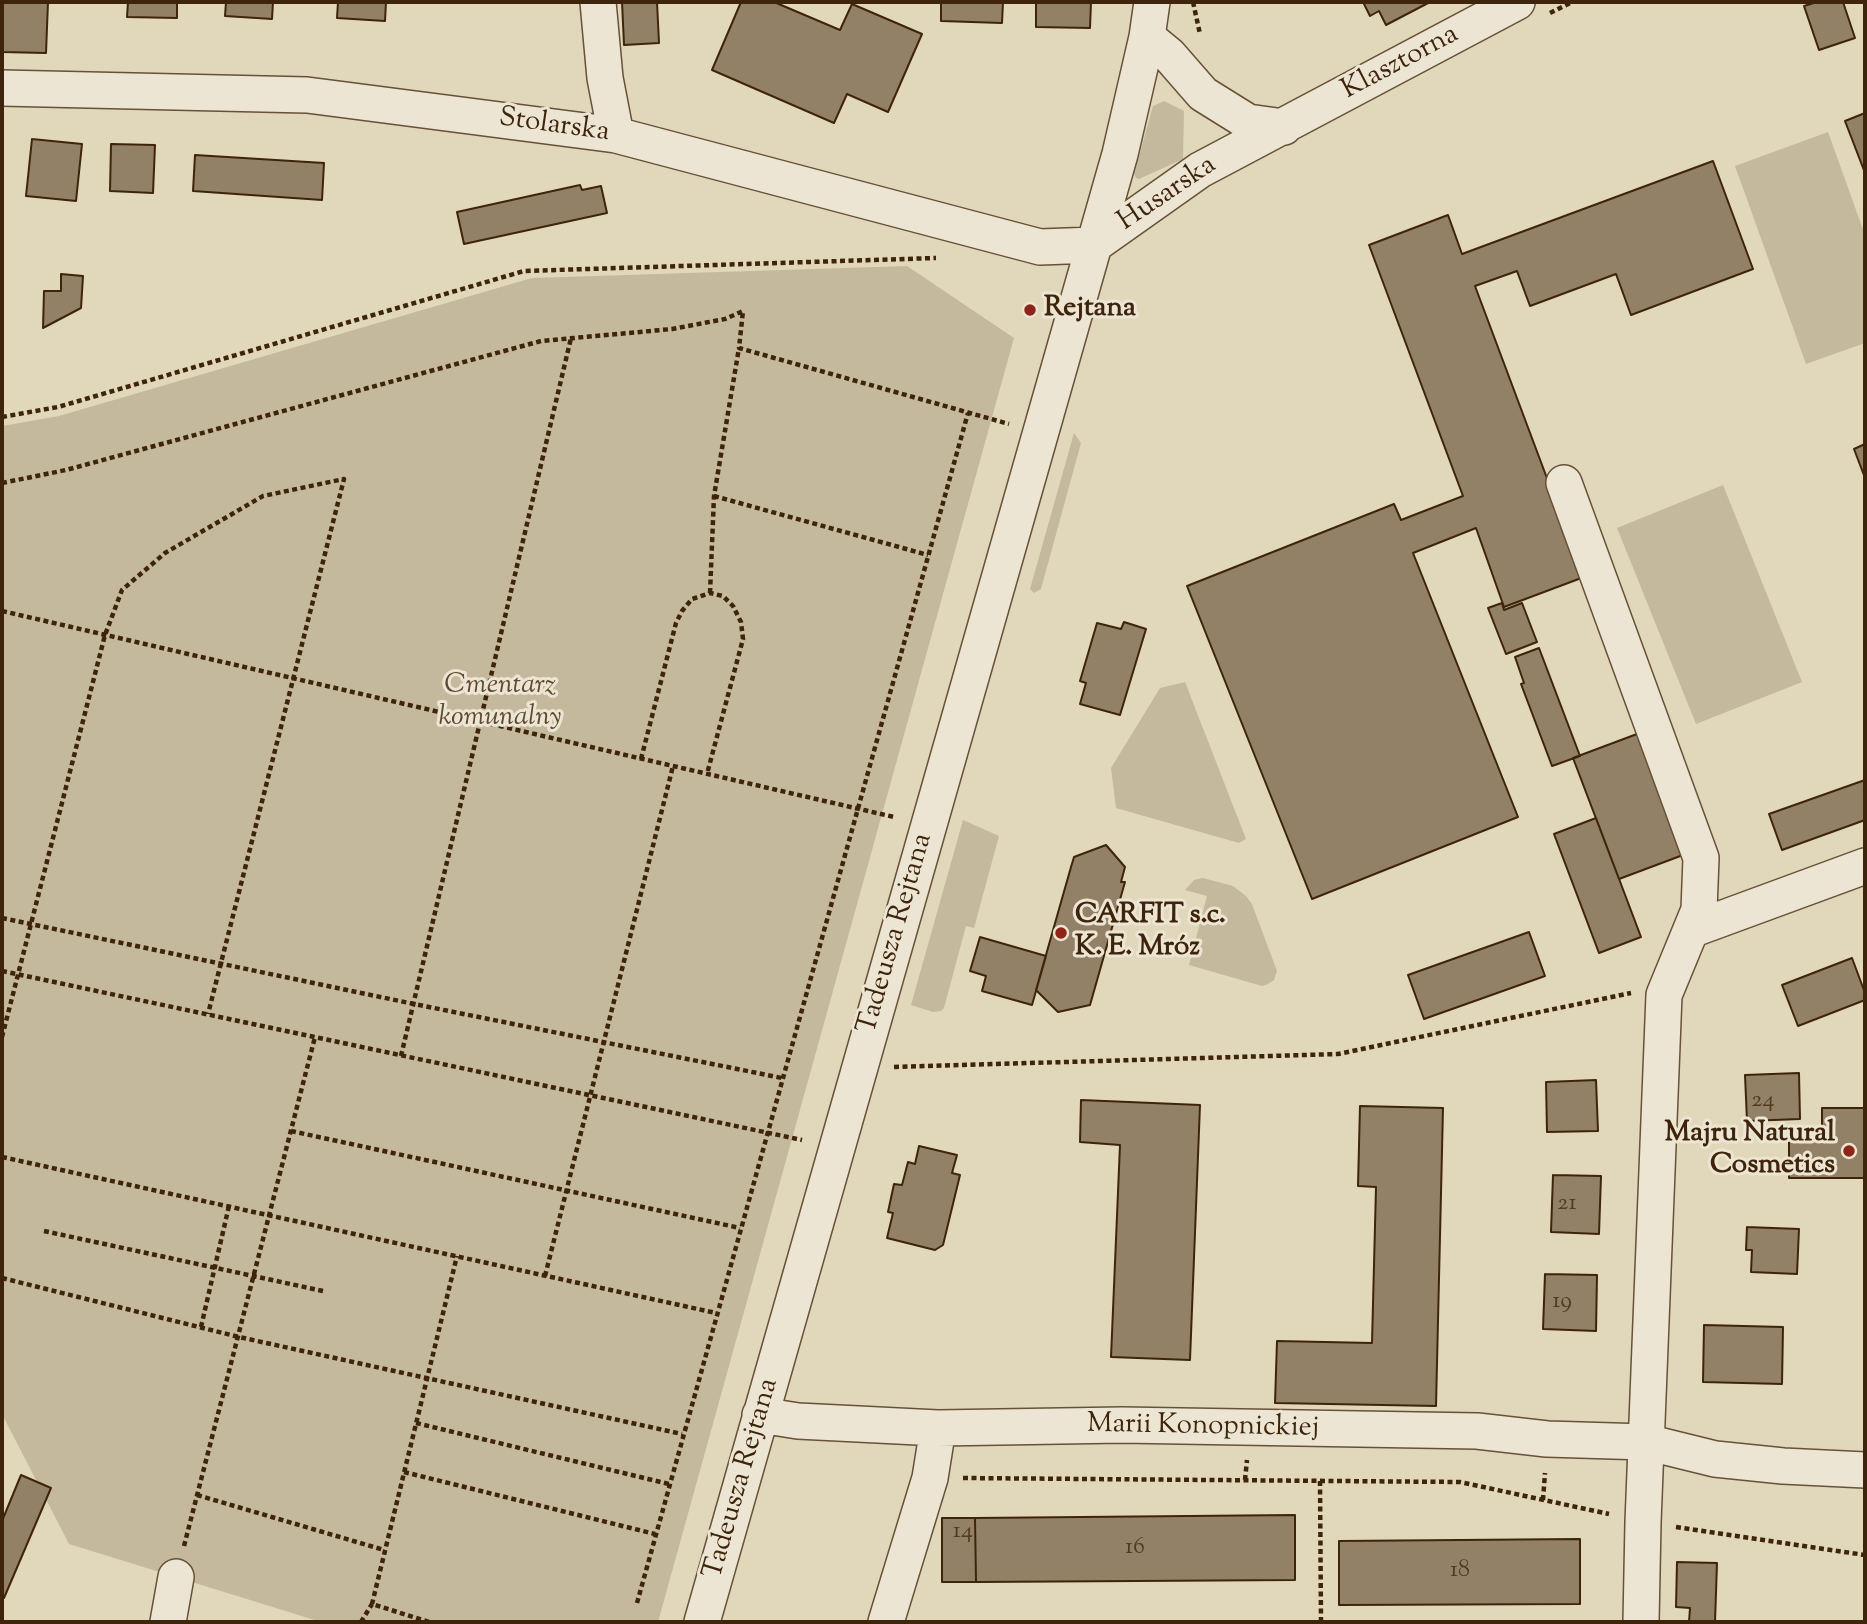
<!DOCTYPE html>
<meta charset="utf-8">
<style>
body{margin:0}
#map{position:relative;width:1867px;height:1624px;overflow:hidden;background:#e1d7bb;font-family:"Sorts Mill Goudy",serif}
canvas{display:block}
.frame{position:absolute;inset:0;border:4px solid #3e240b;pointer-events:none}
</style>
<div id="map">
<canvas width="1867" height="1624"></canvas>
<div class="frame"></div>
</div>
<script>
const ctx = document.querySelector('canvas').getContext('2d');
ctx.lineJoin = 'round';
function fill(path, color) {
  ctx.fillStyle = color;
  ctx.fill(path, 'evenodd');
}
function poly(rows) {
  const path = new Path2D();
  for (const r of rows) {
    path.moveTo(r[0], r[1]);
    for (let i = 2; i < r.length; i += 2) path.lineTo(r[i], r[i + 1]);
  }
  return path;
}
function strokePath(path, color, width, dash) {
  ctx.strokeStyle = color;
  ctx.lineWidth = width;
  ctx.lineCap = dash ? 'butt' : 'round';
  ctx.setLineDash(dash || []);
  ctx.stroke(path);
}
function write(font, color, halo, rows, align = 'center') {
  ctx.font = font + ' "Sorts Mill Goudy",serif';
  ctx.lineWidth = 6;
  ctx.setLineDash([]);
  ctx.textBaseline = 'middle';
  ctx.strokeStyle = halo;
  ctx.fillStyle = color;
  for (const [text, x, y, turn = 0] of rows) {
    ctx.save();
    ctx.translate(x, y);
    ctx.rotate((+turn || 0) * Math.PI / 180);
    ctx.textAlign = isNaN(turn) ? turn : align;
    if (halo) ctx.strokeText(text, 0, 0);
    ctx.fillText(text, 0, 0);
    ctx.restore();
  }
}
fill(poly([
 [1164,101,1184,111,1183,159,1139,179,1136,178,1134,174,1153,106],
 [1828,132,1865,235,1865,343,1806,364,1735,166],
 [907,266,1014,338,658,1622,321,1622,69,1544,2,1414,2,426,59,416,532,278],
 [1074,433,1081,443,1041,589,1034,593,1030,589],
 [1723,485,1802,682,1696,724,1617,528],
 [1185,682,1246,839,1239,843,1116,808,1111,768,1160,688],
 [963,820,999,836,974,928,966,926,944,1008,941,1011,933,1012,911,1005],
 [1203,878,1233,886,1246,896,1252,904,1277,971,1274,980,1268,984,1262,986,1189,965,1207,896,1185,890,1194,880]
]), '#c5b99d');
const building = poly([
 [2,2,48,2,46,53,2,52,2,2],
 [128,2,177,2,177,18,127,17,128,2],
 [226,2,273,2,272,19,225,16,226,2],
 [338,2,386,2,385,21,337,18,338,2],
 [622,2,657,2,659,43,624,45,622,2],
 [741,2,774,2,840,30,852,4,922,34,888,112,847,94,834,123,712,70,741,2],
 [941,2,1003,2,1002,23,941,21,941,2],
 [1036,2,1091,2,1090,28,1036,27,1036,2],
 [1367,2,1430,2,1386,25,1379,11,1370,16,1364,4,1367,2],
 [1817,2,1843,2,1855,38,1819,50,1804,6,1817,2],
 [1865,113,1865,173,1845,121,1865,113],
 [32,139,82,144,76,201,26,196,32,139],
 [111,144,155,145,153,193,110,191,111,144],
 [195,155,324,163,322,200,193,191,195,155],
 [1713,161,1753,269,1631,315,1616,274,1530,306,1517,271,1475,286,1584,577,1504,607,1476,528,1413,553,1518,817,1312,899,1187,586,1394,504,1401,520,1463,496,1369,245,1448,215,1462,254,1713,161],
 [580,185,582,190,601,186,607,213,464,244,457,212,580,185],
 [61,274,83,276,81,308,43,328,44,291,61,291,61,274],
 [1865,444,1865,478,1854,449,1865,444],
 [1502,603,1504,610,1522,603,1537,642,1506,654,1488,608,1502,603],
 [1124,622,1146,629,1120,715,1080,704,1086,683,1080,681,1097,623,1121,629,1124,622],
 [1539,648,1580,756,1552,766,1521,684,1524,683,1515,657,1539,648],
 [1645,731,1691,852,1619,879,1573,758,1645,731],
 [1865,780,1865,820,1782,850,1769,814,1865,780],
 [1596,818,1641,937,1599,953,1554,834,1596,818],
 [1106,845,1125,867,1121,882,1125,882,1090,1005,1058,1012,1036,990,1071,867,1074,857,1106,845],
 [1529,932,1545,976,1424,1019,1408,975,1529,932],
 [980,937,1046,956,1032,1005,982,991,986,976,970,971,980,937],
 [1852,958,1865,993,1865,1000,1798,1026,1782,985,1852,958],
 [1799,1073,1800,1119,1747,1121,1745,1075,1799,1073],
 [1596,1080,1598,1131,1547,1132,1546,1082,1596,1080],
 [1081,1100,1200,1105,1190,1360,1111,1357,1120,1145,1080,1142,1081,1100],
 [1360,1106,1443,1108,1436,1406,1275,1403,1277,1341,1372,1343,1376,1187,1358,1186,1360,1106],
 [1822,1108,1865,1108,1865,1178,1789,1178,1789,1140,1822,1140,1822,1108],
 [919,1146,957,1155,952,1173,960,1175,943,1245,935,1250,887,1238,893,1213,888,1212,894,1184,902,1185,908,1162,915,1164,919,1146],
 [1553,1175,1601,1176,1599,1234,1551,1232,1553,1175],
 [1747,1227,1799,1229,1797,1274,1751,1272,1752,1250,1746,1250,1747,1227],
 [1545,1274,1597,1275,1596,1331,1543,1329,1545,1274],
 [1704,1325,1783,1327,1782,1384,1703,1382,1704,1325],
 [21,1475,51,1488,4,1598,2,1597,2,1521,21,1475],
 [1295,1515,1295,1580,976,1582,975,1518,1295,1515],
 [942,1518,975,1518,976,1582,942,1582,942,1518],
 [1580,1539,1580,1604,1339,1605,1339,1541,1580,1539],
 [1677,1562,1717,1563,1715,1622,1689,1622,1690,1608,1676,1607,1677,1562]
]);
fill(building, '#938167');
strokePath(building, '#3e240b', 2);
const minor = poly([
 [598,2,605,78,616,135],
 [1147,37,1169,55,1203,94,1248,122,1284,127],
 [2,88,307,95,616,135,1040,247,1094,245],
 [1094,245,1200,170,1517,2],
 [1564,483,1701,858,1699,910,1664,995,1643,1522,1641,1622],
 [1691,930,1865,866],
 [760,1415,798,1421,938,1428,1122,1425,1477,1431,1547,1439,1646,1442,1715,1459,1783,1466,1865,1470],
 [168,1622,176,1577],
 [702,1622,1120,154,1147,37,1152,2],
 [886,1622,930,1478,938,1428]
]);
strokePath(minor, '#675137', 38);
strokePath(poly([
 [1193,2,1200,34],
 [1550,13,1572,2],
 [2,417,58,407,524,271,936,258],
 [2,483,66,470,541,341,672,329,725,319,743,311,739,348,1009,424],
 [714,496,928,555],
 [710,593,714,496,739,348],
 [2,611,894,817],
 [641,759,676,623,682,611,692,599,710,593,723,596,733,606,741,622,743,639,707,774],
 [2,918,414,1004,782,1078],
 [2,971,802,1140],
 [2,1037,105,635,122,590,165,553,263,496,344,479,208,1014],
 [401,1056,571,338],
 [894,1067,1338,1054,1631,993],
 [291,1131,740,1228],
 [2,1157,716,1313],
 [44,1231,323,1291],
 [545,1276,673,766],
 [2,1278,239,1337,682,1434],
 [201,1327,229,1206],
 [416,1423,669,1484],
 [404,1472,655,1534],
 [963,1478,1460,1482,1609,1514],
 [1245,1480,1247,1460],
 [1320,1481,1321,1622],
 [197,1495,384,1550],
 [1543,1500,1545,1473],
 [1676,1527,1865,1555],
 [184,1546,315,1037],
 [637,1603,968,413],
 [361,1622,372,1604],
 [429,1622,372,1604,457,1256]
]), '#3e240b', 4.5, [5, 3.5]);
strokePath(minor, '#ece5d3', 35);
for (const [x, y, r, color] of [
 [1030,310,7,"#8f2418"],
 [1061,933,7,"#8f2418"],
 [1849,1151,7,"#8f2418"]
]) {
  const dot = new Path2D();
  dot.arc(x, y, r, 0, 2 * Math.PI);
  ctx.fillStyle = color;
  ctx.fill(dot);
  strokePath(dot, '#ece5d3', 2.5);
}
write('24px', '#533b22', null, [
 ["24",1763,1102],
 ["21",1567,1205],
 ["19",1562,1303],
 ["14",963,1533],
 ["16",1135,1549],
 ["18",1460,1572]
]);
write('28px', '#3e240b', '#ece5d3', [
 ["Klasztorna",1401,64,-28],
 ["Stolarska",554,127,8],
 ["Husarska",1168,195,-34],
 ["Tadeusza Rejtana",897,934,-74],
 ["Marii Konopnickiej",1203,1428,1],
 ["Tadeusza Rejtana",743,1479,-74]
]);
write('bold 28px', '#3e240b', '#ece5d3', [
 ["Rejtana",1044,310],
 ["CARFIT s.c.",1075,917],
 ["K. E. Mróz",1075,949],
 ["Majru Natural",1835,1135,"right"],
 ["Cosmetics",1835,1167,"right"]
], 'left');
write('italic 28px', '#604930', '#ece5d3', [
 ["Cmentarz",500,687],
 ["komunalny",500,719]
]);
</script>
